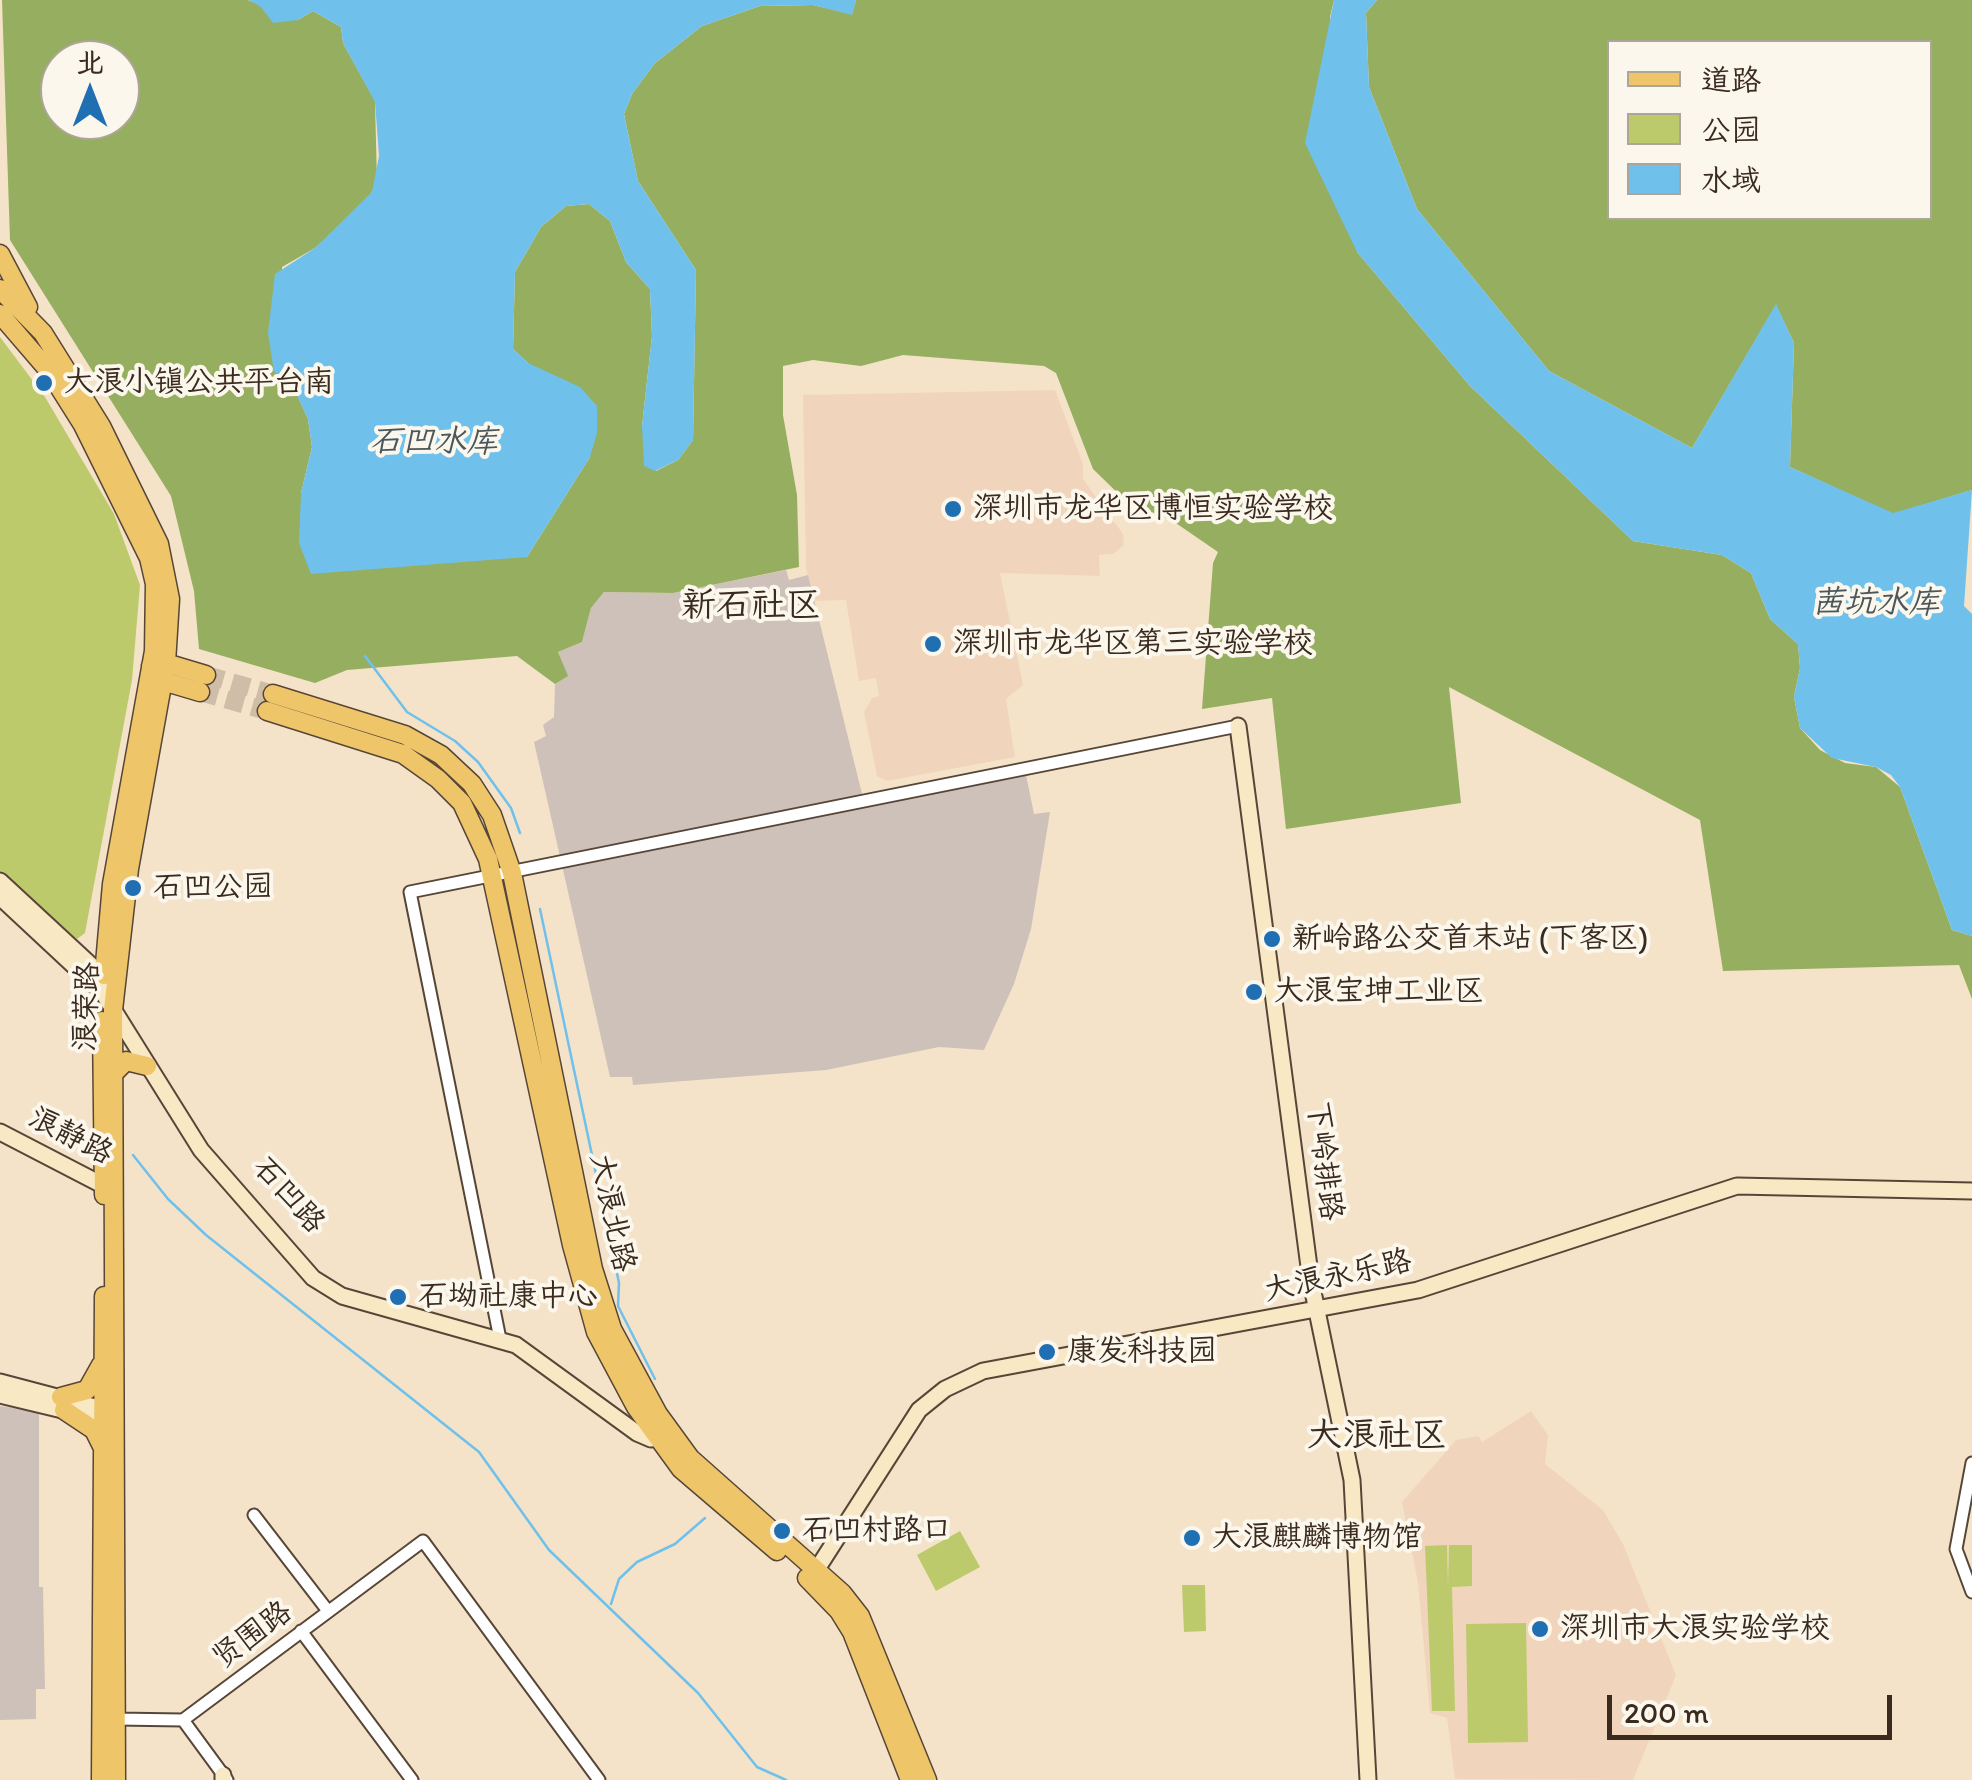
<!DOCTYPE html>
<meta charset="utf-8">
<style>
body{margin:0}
#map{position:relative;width:1972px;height:1780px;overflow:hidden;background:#f4e3c9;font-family:Itim,"LXGW WenKai TC",sans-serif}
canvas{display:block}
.legend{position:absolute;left:1607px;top:40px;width:325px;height:180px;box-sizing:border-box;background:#fbf7ec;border:2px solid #aea59a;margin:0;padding:12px 18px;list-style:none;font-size:30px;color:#3b2a1e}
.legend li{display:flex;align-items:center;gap:20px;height:50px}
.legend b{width:50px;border:2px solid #aea59a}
.north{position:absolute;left:40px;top:40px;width:100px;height:100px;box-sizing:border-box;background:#fbf7ec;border:2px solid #aea59a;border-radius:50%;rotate:0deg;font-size:28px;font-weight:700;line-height:40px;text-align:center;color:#3b2a1e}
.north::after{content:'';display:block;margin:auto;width:35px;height:45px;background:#1f6fb2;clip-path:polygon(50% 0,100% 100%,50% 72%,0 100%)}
.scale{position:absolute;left:1607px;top:1695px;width:285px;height:45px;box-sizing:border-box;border:5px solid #3b2a1e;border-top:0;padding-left:12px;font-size:30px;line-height:35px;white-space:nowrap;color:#3b2a1e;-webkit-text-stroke:8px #fbf7ec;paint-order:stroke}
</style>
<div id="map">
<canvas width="1972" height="1780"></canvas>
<ul class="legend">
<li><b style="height:12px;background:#eec569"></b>道路</li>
<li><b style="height:28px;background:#bdca6b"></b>公园</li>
<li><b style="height:28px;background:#6fc1eb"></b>水域</li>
</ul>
<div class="north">北</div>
<div class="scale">200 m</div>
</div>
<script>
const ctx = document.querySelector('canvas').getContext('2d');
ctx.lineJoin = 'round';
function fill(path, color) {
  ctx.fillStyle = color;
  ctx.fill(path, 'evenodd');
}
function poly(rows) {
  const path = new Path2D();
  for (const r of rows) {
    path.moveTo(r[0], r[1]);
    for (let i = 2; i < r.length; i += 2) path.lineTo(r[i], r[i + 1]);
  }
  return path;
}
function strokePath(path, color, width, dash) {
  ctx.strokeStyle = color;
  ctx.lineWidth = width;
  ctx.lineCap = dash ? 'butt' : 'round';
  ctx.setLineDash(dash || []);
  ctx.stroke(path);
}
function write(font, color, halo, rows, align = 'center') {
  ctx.font = font + ' Itim,"LXGW WenKai TC",sans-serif';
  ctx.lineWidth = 8;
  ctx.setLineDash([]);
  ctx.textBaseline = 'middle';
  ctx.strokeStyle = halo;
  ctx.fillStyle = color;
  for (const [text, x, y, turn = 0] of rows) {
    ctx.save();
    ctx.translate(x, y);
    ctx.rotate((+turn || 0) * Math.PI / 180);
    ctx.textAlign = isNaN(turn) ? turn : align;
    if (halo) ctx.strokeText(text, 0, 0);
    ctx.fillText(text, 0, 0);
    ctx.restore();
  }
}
fill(poly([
 [1055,390,1083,464,1083,479,1123,534,1124,545,1113,554,1099,555,1100,576,1000,573,1023,685,1006,699,1015,757,887,781,877,776,864,712,872,698,879,696,876,678,859,681,846,600,815,601,806,569,803,395],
 [1531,1411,1548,1435,1545,1464,1603,1510,1623,1544,1676,1675,1633,1780,1455,1779,1447,1718,1430,1713,1418,1583,1402,1502,1456,1440,1478,1436,1482,1442]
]), '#f0d5bc');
fill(poly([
 [786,570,789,580,808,575,864,802,1025,770,1034,814,1050,812,1031,929,1014,984,984,1050,939,1047,826,1070,633,1085,632,1077,610,1077,534,742,546,736,543,725,554,717,555,684,567,676,558,652,582,642,591,608,604,592,673,593],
 [0,1406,39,1411,39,1587,43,1587,45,1689,36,1689,36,1719,0,1720]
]), '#cec1b9');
fill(poly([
 [0,337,45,397,114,514,140,585,132,680,85,933,77,939,0,873],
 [960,1531,980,1567,936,1591,917,1555],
 [1447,1545,1448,1586,1449,1545,1472,1545,1472,1586,1452,1587,1455,1711,1432,1711,1425,1546],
 [1182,1585,1205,1585,1206,1631,1184,1632],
 [1526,1623,1528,1742,1468,1743,1466,1624]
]), '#bdca6b');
fill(poly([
 [2,0,248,0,298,20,313,11,341,27,343,43,375,101,377,182,366,203,315,248,282,267,290,379,308,419,312,447,301,493,527,557,590,457,528,363,513,349,515,272,541,227,566,206,589,204,610,221,626,262,650,289,652,336,642,426,656,471,678,460,693,440,696,270,638,181,624,114,632,94,655,63,702,26,760,6,813,5,852,14,856,0,1334,0,1330,17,1357,252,1470,386,1633,541,1722,555,1751,573,1770,619,1798,644,1800,668,1794,697,1800,728,1820,750,1845,763,1876,767,1900,787,1952,930,1972,936,1972,999,1959,965,1723,971,1700,820,1449,687,1461,803,1286,829,1272,698,1202,709,1213,563,1218,552,1170,519,1128,503,1093,469,1056,373,1044,366,903,355,861,366,813,360,783,366,783,415,797,495,799,567,673,593,604,592,591,608,582,642,558,652,568,676,555,684,517,656,347,670,315,683,199,649,194,591,171,496,10,240],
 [60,60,120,60,120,120,60,120],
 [1377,0,1972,0,1972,490,1893,514,1790,467,1794,343,1776,305,1692,448,1549,371,1417,209,1369,87,1366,13],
 [1610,42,1930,42,1930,218,1610,218]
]), '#96ae5f');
fill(poly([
 [249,0,856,0,852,15,813,5,760,6,702,26,655,63,632,94,624,114,638,181,696,270,693,440,678,460,655,471,644,466,642,426,652,336,650,289,626,262,610,221,589,204,566,206,541,227,515,272,513,349,528,363,580,387,597,406,597,433,590,457,527,557,311,574,299,543,301,493,312,447,308,419,290,380,274,372,268,333,275,274,315,248,372,192,379,156,375,102,343,43,341,27,313,11,298,20,273,23,261,7],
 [1334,0,1377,0,1366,13,1369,87,1417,209,1549,371,1692,448,1776,304,1794,343,1790,467,1893,513,1972,490,1964,606,1972,614,1972,936,1952,930,1900,787,1891,775,1876,767,1832,758,1800,728,1794,697,1800,668,1798,644,1770,619,1751,573,1722,555,1633,541,1470,386,1357,252,1305,143]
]), '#6fc1eb');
strokePath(poly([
 [365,656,407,712,455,741,478,762,511,808,520,833],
 [540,909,619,1283,618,1306,655,1379],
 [133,1155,168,1199,206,1235,479,1452,549,1550,698,1693,757,1767,786,1780],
 [611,1604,619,1579,637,1562,675,1544,705,1518]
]), '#6fc1eb', 2.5);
strokePath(poly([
 [206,675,273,694],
 [200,692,267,711]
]), '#cfbea7', 18, [18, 9]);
const street = poly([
 [500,1339,410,892,1238,726],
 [1972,1463,1956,1549,1972,1592],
 [254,1515,328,1611],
 [301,1631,412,1780],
 [112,1715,116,1719,183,1720,423,1541,599,1780],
 [183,1720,227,1780]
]);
const secondary = poly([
 [1238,726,1311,1282,1352,1480,1368,1780],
 [0,881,107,980],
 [0,897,103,993,201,1150,313,1278,342,1296,516,1345,637,1433,651,1439,656,1436],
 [0,1132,112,1190],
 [0,1382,110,1411],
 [0,1395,104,1420,113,1418],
 [810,1580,919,1410,945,1389,983,1371,1418,1290,1737,1186,1972,1191],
 [223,1775,223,1780]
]);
const primary = poly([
 [0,254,28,307],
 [0,289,43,333,101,426,159,544,170,599,166,663,129,869,113,1010,116,1780],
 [0,314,49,371,83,425,149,558,155,584,154,651,112,884,104,975],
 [200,692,163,681,151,666,166,663,206,675],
 [273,694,405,735,441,755,472,784,492,815,512,873,593,1269,612,1329,658,1414,690,1458,842,1593,860,1616,927,1780],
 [267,711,403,754,438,779,462,803,488,859,572,1245,596,1332,636,1407,681,1469,777,1551],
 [102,1021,104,1195],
 [113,1074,126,1061,147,1066],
 [61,1397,87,1390,101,1365],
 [64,1410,94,1430,102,1446],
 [807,1578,839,1611,852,1632,910,1780],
 [101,1780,104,1296]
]);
strokePath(street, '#574638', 15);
strokePath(secondary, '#574638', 19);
strokePath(primary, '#574638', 21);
strokePath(street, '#fff', 11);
strokePath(secondary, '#f8e8c3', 15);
strokePath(primary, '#eec569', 18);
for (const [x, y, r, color] of [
 [44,383,10,"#1f6fb2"],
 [953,509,10,"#1f6fb2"],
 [933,644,10,"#1f6fb2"],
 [133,888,10,"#1f6fb2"],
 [1272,939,10,"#1f6fb2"],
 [1254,992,10,"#1f6fb2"],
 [398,1297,10,"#1f6fb2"],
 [1047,1352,10,"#1f6fb2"],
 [782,1531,10,"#1f6fb2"],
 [1192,1538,10,"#1f6fb2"],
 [1540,1629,10,"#1f6fb2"]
]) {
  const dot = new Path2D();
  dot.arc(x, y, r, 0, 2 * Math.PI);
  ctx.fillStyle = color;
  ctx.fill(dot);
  strokePath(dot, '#fbf7ec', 4);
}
write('30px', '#3b2a1e', '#fbf7ec', [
 ["大浪小镇公共平台南",64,383],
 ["深圳市龙华区博恒实验学校",973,509],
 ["深圳市龙华区第三实验学校",953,644],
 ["石凹公园",153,888],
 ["新岭路公交首末站 (下客区)",1292,939],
 ["大浪宝坤工业区",1274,992],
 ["石坳社康中心",418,1297],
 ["康发科技园",1067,1352],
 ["石凹村路口",802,1531],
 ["大浪麒麟博物馆",1212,1538],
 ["深圳市大浪实验学校",1560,1629]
], 'left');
write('30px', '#3b2a1e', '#fbf7ec', [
 ["浪荣路",88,1007,-88],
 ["浪静路",70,1137,27],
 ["下岭排路",1323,1161,83],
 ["石凹路",288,1196,48],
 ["大浪北路",611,1213,78],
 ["大浪永乐路",1338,1277,-12],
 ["贤围路",253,1636,-37]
]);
write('italic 32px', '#4b575c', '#fbf7ec', [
 ["石凹水库",434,443],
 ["茜坑水库",1876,604]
]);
write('35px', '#3b2a1e', '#fbf7ec', [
 ["新石社区",751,607],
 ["大浪社区",1377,1437]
]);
</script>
